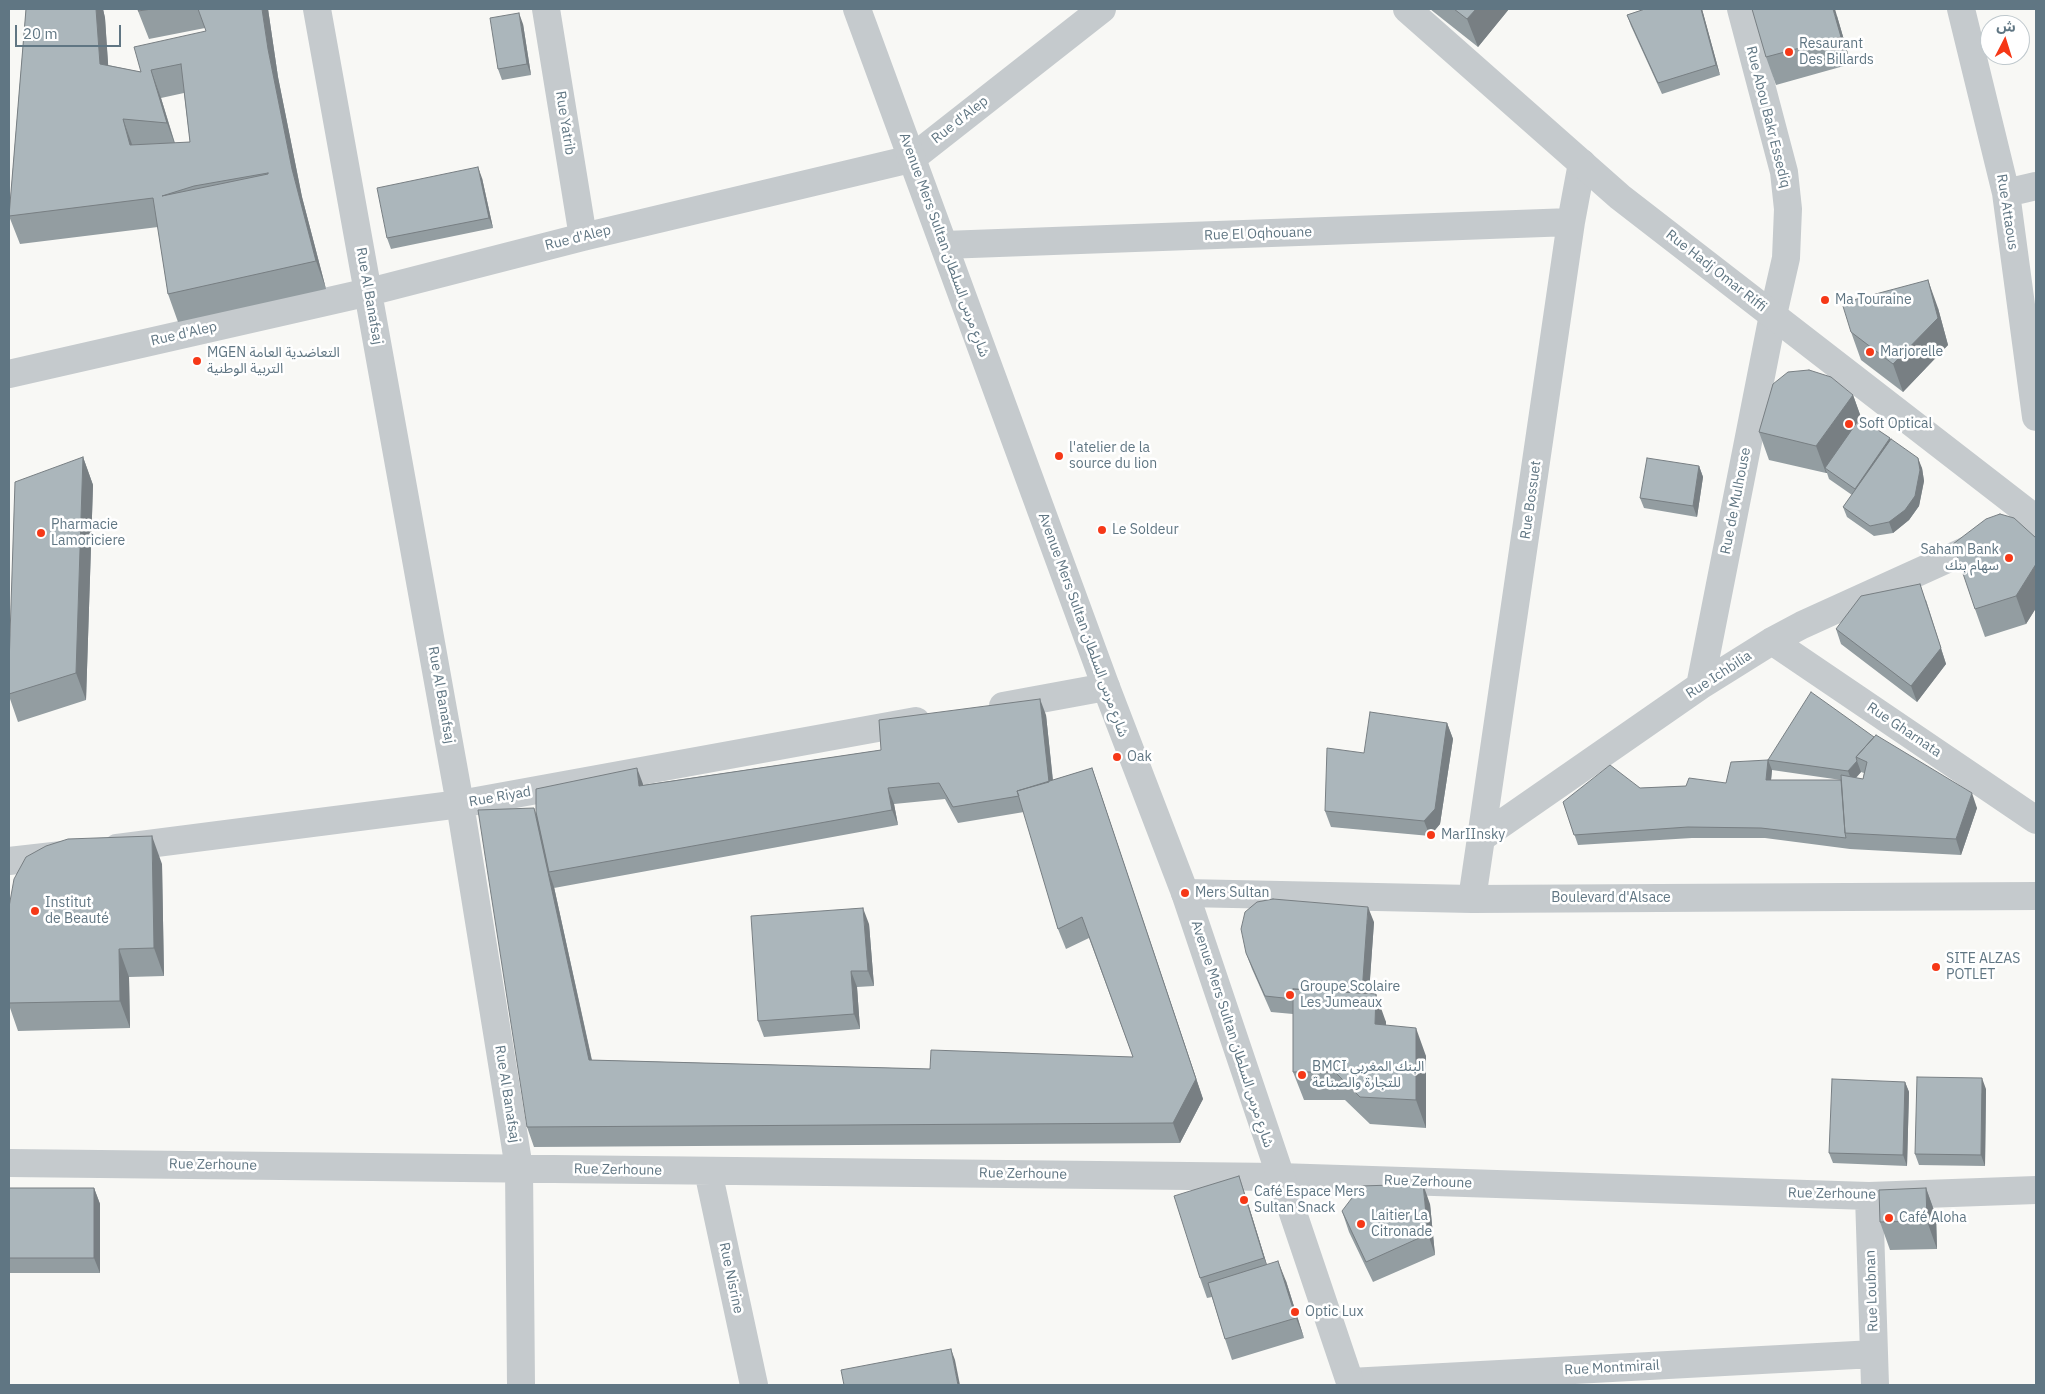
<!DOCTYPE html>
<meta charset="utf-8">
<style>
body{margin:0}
#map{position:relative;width:2045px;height:1394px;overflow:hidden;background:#f8f8f5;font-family:"IBM Plex Sans","Noto Sans Arabic",sans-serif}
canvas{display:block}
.frame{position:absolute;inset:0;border:10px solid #607683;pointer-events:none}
.north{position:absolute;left:1980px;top:15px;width:50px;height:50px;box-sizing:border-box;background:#fff;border:1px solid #bfc8cd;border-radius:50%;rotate:5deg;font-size:14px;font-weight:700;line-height:20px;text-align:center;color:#607683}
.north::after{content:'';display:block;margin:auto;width:18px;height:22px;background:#f63817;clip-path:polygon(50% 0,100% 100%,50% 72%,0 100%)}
.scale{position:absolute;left:15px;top:25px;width:106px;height:22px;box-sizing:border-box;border:2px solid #607683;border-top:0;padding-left:6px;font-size:15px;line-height:18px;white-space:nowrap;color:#607683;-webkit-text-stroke:4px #fff;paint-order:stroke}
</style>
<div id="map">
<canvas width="2045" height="1394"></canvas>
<div class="frame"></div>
<div class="north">ش</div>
<div class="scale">20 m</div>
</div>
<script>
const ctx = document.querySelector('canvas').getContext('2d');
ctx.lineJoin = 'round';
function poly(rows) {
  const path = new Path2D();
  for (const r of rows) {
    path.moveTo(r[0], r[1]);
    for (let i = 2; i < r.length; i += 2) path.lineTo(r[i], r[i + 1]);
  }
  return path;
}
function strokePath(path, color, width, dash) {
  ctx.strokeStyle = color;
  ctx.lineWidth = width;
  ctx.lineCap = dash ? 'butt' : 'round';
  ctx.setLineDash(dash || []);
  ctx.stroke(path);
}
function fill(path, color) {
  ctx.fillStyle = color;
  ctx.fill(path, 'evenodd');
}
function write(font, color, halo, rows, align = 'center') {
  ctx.font = font + ' "IBM Plex Sans","Noto Sans Arabic",sans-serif';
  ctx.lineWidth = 5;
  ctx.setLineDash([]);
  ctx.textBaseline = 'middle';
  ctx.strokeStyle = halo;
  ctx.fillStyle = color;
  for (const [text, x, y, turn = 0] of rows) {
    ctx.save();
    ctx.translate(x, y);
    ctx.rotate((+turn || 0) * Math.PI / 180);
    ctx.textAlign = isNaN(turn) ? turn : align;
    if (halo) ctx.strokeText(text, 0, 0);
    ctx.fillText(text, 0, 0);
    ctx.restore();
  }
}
strokePath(poly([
 [317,9,460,804,519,1168,521,1385],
 [546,9,583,237],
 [1961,9,2006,193,2036,417],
 [2006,193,2036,186],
 [944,245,1571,222],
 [9,374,369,292,583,237,911,159,1102,9],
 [1772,641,2036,820],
 [1700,686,1773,315,1786,258,1788,209,1784,172,1741,9],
 [1003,706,1106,687],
 [1481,838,1571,222,1582,163],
 [117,848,460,804,916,721],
 [9,861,62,855],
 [1185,893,1472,899,2036,896],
 [1472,899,1481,838,1700,686,1772,641,1802,625,1965,551,1987,543,2036,533],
 [9,1163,1279,1177,1869,1196,2036,1190],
 [708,1171,754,1385],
 [1869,1196,1875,1385],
 [1350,1382,1874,1354]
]), '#c5cacd', 28);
strokePath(poly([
 [857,9,1106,687,1185,893,1351,1385],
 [1407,9,1620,197,2036,519]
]), '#c5cacd', 28);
fill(poly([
 [26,9,103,9,105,18,108,65,141,72,206,31,205,28,149,39,138,11,139,9,268,9,278,77,302,197,326,289,178,322,168,294,158,227,20,244,9,216],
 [184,93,190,142,175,143,161,98],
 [1430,9,1509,9,1478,47],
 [1645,9,1702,9,1720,75,1662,94,1631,26,1627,15],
 [1837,16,1851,64,1776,85,1766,57],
 [523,24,531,75,502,80,498,69],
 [482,178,493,228,391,249,387,238],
 [1938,308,1948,345,1903,392,1861,360,1851,332],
 [1853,395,1862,420,1890,438,1890,440,1922,468,1924,481,1919,506,1909,520,1893,533,1874,536,1847,517,1843,507,1852,495,1829,479,1827,473,1826,473,1769,460,1759,432],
 [83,457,93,485,86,700,18,722,9,696,9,666],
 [1699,466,1703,477,1697,517,1644,508,1640,498],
 [2036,538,2036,608,2026,624,1985,637,1975,609],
 [1926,600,1946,664,1917,702,1841,644,1836,629],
 [1046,715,1053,780,1092,768,1203,1099,1180,1143,534,1147,527,1127,536,812,643,784,643,785,881,750],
 [945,799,958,823,1024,812,1058,929,1066,949,1089,938,1133,1057,930,1069,592,1060,554,887,554,888,898,825,894,804],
 [1447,723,1453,739,1440,824,1430,836,1331,827,1325,811,1364,753],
 [1874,737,1977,808,1961,855,1850,849,1765,838,1692,838,1578,845,1563,802,1640,788,1686,786,1726,783,1768,760],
 [1772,770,1841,780,1771,780],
 [1861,772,1864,773,1863,779,1856,778],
 [162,864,164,976,129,977,130,1028,18,1031,9,1005,9,907],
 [1374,922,1369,994,1386,1022,1386,1025,1426,1056,1426,1128,1370,1124,1345,1100,1304,1100,1293,1072,1293,1014,1271,1012,1252,969,1246,953],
 [869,924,874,986,857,987,860,1029,764,1037,758,1021],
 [1905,1082,1909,1092,1907,1166,1833,1163,1829,1153],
 [1986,1089,1985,1166,1919,1165,1915,1154],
 [9,1188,94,1188,100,1204,100,1273,9,1273],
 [1926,1188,1936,1216,1937,1249,1890,1250,1880,1222],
 [1246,1197,1267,1265,1286,1281,1304,1338,1232,1360,1225,1339,1212,1297,1207,1298,1200,1278],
 [1430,1204,1435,1255,1373,1282,1349,1232,1342,1211]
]), '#939da1');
fill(poly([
 [96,9,103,9,105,18,110,92,100,64],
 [262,9,268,9,278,77,302,197,326,289,316,261,292,169,268,49],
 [1476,9,1509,9,1478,47,1467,19],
 [1701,9,1702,9,1720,75,1716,65],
 [1833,9,1835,9,1837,16,1851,64,1841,37],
 [519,13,523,24,531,75,527,64],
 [151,70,161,98,177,151,167,123],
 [123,119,133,147,130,145],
 [478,167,482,178,493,228,489,218],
 [1928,280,1938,308,1948,345,1903,392,1893,364],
 [1853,395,1863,423,1825,468,1827,473,1826,473,1816,446],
 [1890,438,1894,449,1859,499,1855,489],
 [83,457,93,485,86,700,76,673],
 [1918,458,1922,468,1924,481,1919,506,1909,520,1893,533,1889,522],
 [1699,466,1703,477,1697,517,1693,506],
 [2036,564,2036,608,2026,624,2016,596],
 [1920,584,1946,664,1917,702,1911,686],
 [1040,699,1046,715,1055,802,1049,786],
 [1447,723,1453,739,1440,824,1430,836,1424,821],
 [1768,760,1772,770,1770,791,1766,780],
 [1857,761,1861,772,1852,782,1848,771],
 [637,768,643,784,644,801,639,786],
 [1092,768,1203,1099,1180,1143,1173,1123],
 [888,788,894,804,898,825,892,810],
 [1972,793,1977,808,1961,855,1956,839],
 [534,808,541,828,549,872,554,887,596,1080,589,1060],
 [152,836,162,864,164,976,154,948],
 [1368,907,1374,922,1367,1020,1361,1004],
 [863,908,869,924,874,986,868,971],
 [119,949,129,977,130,1028,120,1001],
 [851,971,857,987,860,1029,854,1014],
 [1376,994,1386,1022,1385,1052,1375,1024],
 [1416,1028,1426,1056,1426,1128,1416,1100],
 [1982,1078,1986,1089,1985,1166,1981,1155],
 [1905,1082,1909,1092,1907,1166,1903,1155],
 [1239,1176,1246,1197,1271,1278,1264,1258],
 [1423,1184,1430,1204,1435,1255,1428,1234],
 [94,1188,100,1204,100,1273,94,1258],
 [1926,1188,1936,1216,1937,1249,1927,1221],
 [1278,1261,1286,1281,1304,1338,1296,1318],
 [951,1349,955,1360,960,1385,958,1385]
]), '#787f83');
const building = poly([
 [26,9,96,9,100,64,141,72,134,47,206,31,198,9,262,9,268,49,292,169,316,261,168,294,153,198,9,216,26,9],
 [181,64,190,142,130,145,123,119,167,123,151,70,181,64],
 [268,173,268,174,162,196,194,186,268,173],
 [139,9,152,9,138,11,139,9],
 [1454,9,1476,9,1467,19,1454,9],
 [1645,9,1701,9,1716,65,1658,83,1627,15,1645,9],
 [1752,9,1833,9,1841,37,1766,57,1752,9],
 [519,13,527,64,498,69,490,18,519,13],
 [478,167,489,218,387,238,377,188,478,167],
 [1928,280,1938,318,1893,364,1851,332,1842,303,1928,280],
 [1809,370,1831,377,1853,395,1816,446,1759,432,1773,384,1788,372,1809,370],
 [1860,418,1890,438,1855,489,1825,468,1860,418],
 [1891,439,1918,458,1920,470,1915,496,1905,510,1889,522,1870,526,1843,507,1891,439],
 [83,457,76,673,9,694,9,666,15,482,83,457],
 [1647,458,1699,466,1693,506,1640,498,1647,458],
 [2000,514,2014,518,2036,538,2036,564,2016,596,1975,609,1953,544,1986,519,2000,514],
 [1920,584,1941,648,1911,686,1836,629,1861,596,1920,584],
 [1811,692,1874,737,1856,757,1857,761,1848,771,1768,760,1811,692],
 [1040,699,1049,782,1017,791,1019,796,953,807,939,783,888,788,892,810,549,872,536,812,536,789,637,768,639,786,881,750,879,720,1040,699],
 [1370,712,1447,723,1435,809,1424,821,1325,811,1327,748,1364,753,1370,712],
 [1876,735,1972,793,1956,839,1845,833,1841,775,1863,779,1867,762,1856,757,1876,735],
 [1768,760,1766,780,1841,780,1845,833,1846,838,1761,828,1688,827,1574,835,1563,802,1610,765,1640,788,1686,786,1689,778,1726,783,1731,762,1768,760],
 [1092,768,1196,1079,1173,1123,527,1127,478,810,534,808,589,1060,930,1069,931,1050,1133,1057,1082,917,1058,929,1017,791,1092,768],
 [152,836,154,948,119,949,120,1001,9,1003,9,907,14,879,26,857,46,846,68,839,152,836],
 [1273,899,1368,907,1362,993,1293,989,1293,999,1265,996,1246,953,1241,929,1245,912,1257,902,1273,899],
 [863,908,868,971,851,971,854,1014,758,1021,751,916,863,908],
 [1293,989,1376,994,1375,1024,1416,1028,1416,1100,1360,1097,1335,1072,1293,1072,1293,989],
 [1917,1077,1982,1078,1981,1155,1915,1154,1917,1077],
 [1832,1079,1905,1082,1903,1155,1829,1153,1832,1079],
 [1239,1176,1264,1258,1200,1278,1174,1196,1239,1176],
 [1423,1184,1428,1234,1366,1262,1342,1211,1361,1186,1423,1184],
 [9,1188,94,1188,94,1258,9,1258,9,1188],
 [1926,1188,1927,1221,1880,1222,1879,1190,1926,1188],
 [1278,1261,1296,1318,1225,1339,1208,1283,1278,1261],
 [951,1349,958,1385,844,1385,841,1370,951,1349]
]);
fill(building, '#abb6bb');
strokePath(building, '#787f83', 1);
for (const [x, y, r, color] of [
 [1789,52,5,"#f63817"],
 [1825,300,5,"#f63817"],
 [1870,352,5,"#f63817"],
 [197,361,5,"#f63817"],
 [1849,424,5,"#f63817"],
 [1059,456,5,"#f63817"],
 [1102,530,5,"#f63817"],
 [41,533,5,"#f63817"],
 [2009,558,5,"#f63817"],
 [1117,757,5,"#f63817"],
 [1431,835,5,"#f63817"],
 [1185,893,5,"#f63817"],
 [35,911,5,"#f63817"],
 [1936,967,5,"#f63817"],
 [1290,995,5,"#f63817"],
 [1302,1075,5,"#f63817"],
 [1244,1200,5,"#f63817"],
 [1889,1218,5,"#f63817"],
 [1361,1224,5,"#f63817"],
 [1295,1312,5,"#f63817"]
]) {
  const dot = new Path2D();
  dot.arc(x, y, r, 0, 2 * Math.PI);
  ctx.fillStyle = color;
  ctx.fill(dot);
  strokePath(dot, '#fff', 2);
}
write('14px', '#607683', '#fff', [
 ["Resaurant",1799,44],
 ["Des Billards",1799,60],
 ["Ma Touraine",1835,300],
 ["Marjorelle",1880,352],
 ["MGEN التعاضدية العامة",207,353],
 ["التربية الوطنية",207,369],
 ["Soft Optical",1859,424],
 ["l'atelier de la",1069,448],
 ["source du lion",1069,464],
 ["Pharmacie",51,525],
 ["Lamoriciere",51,541],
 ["Le Soldeur",1112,530],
 ["Saham Bank",1999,550,"right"],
 ["سهام بنك",1999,566,"right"],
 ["Oak",1127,757],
 ["MarIInsky",1441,835],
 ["Mers Sultan",1195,893],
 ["Institut",45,903],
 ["de Beauté",45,919],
 ["SITE ALZAS",1946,959],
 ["POTLET",1946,975],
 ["Groupe Scolaire",1300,987],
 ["Les Jumeaux",1300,1003],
 ["BMCI البنك المغربي",1312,1067],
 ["للتجارة والصناعة",1312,1083],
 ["Café Espace Mers",1254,1192],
 ["Sultan Snack",1254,1208],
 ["Laitier La",1371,1216],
 ["Citronade",1371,1232],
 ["Café Aloha",1899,1218],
 ["Optic Lux",1305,1312]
], 'left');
write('14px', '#607683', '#fff', [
 ["Rue Abou Bakr Essediq",1768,117,76],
 ["Rue d'Alep",960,120,-38],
 ["Rue Yatrib",565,123,81],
 ["Rue Attaous",2007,212,81],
 ["Rue El Oqhouane",1258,234,-2],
 ["Rue d'Alep",578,238,-14],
 ["Avenue Mers Sultan شارع مرس السلطان",944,245,70],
 ["Rue Hadj Omar Riffi",1716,271,38],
 ["Rue Al Banafsaj",369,296,80],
 ["Rue d'Alep",184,334,-13],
 ["Rue Bossuet",1531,500,-82],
 ["Rue de Mulhouse",1736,501,-79],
 ["Avenue Mers Sultan شارع مرس السلطان",1083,625,70],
 ["Rue Ichbilia",1719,675,-33],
 ["Rue Al Banafsaj",441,695,80],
 ["Rue Gharnata",1904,730,34],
 ["Rue Riyad",500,797,-10],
 ["Boulevard d'Alsace",1611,898],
 ["Avenue Mers Sultan شارع مرس السلطان",1232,1034,72],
 ["Rue Al Banafsaj",507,1094,81],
 ["Rue Zerhoune",213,1165,1],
 ["Rue Zerhoune",618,1170,1],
 ["Rue Zerhoune",1023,1174,1],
 ["Rue Zerhoune",1428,1182,2],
 ["Rue Zerhoune",1832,1194,1],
 ["Rue Nisrine",731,1278,78],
 ["Rue Loubnan",1872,1291,-92],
 ["Rue Montmirail",1612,1368,-3]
]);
</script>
